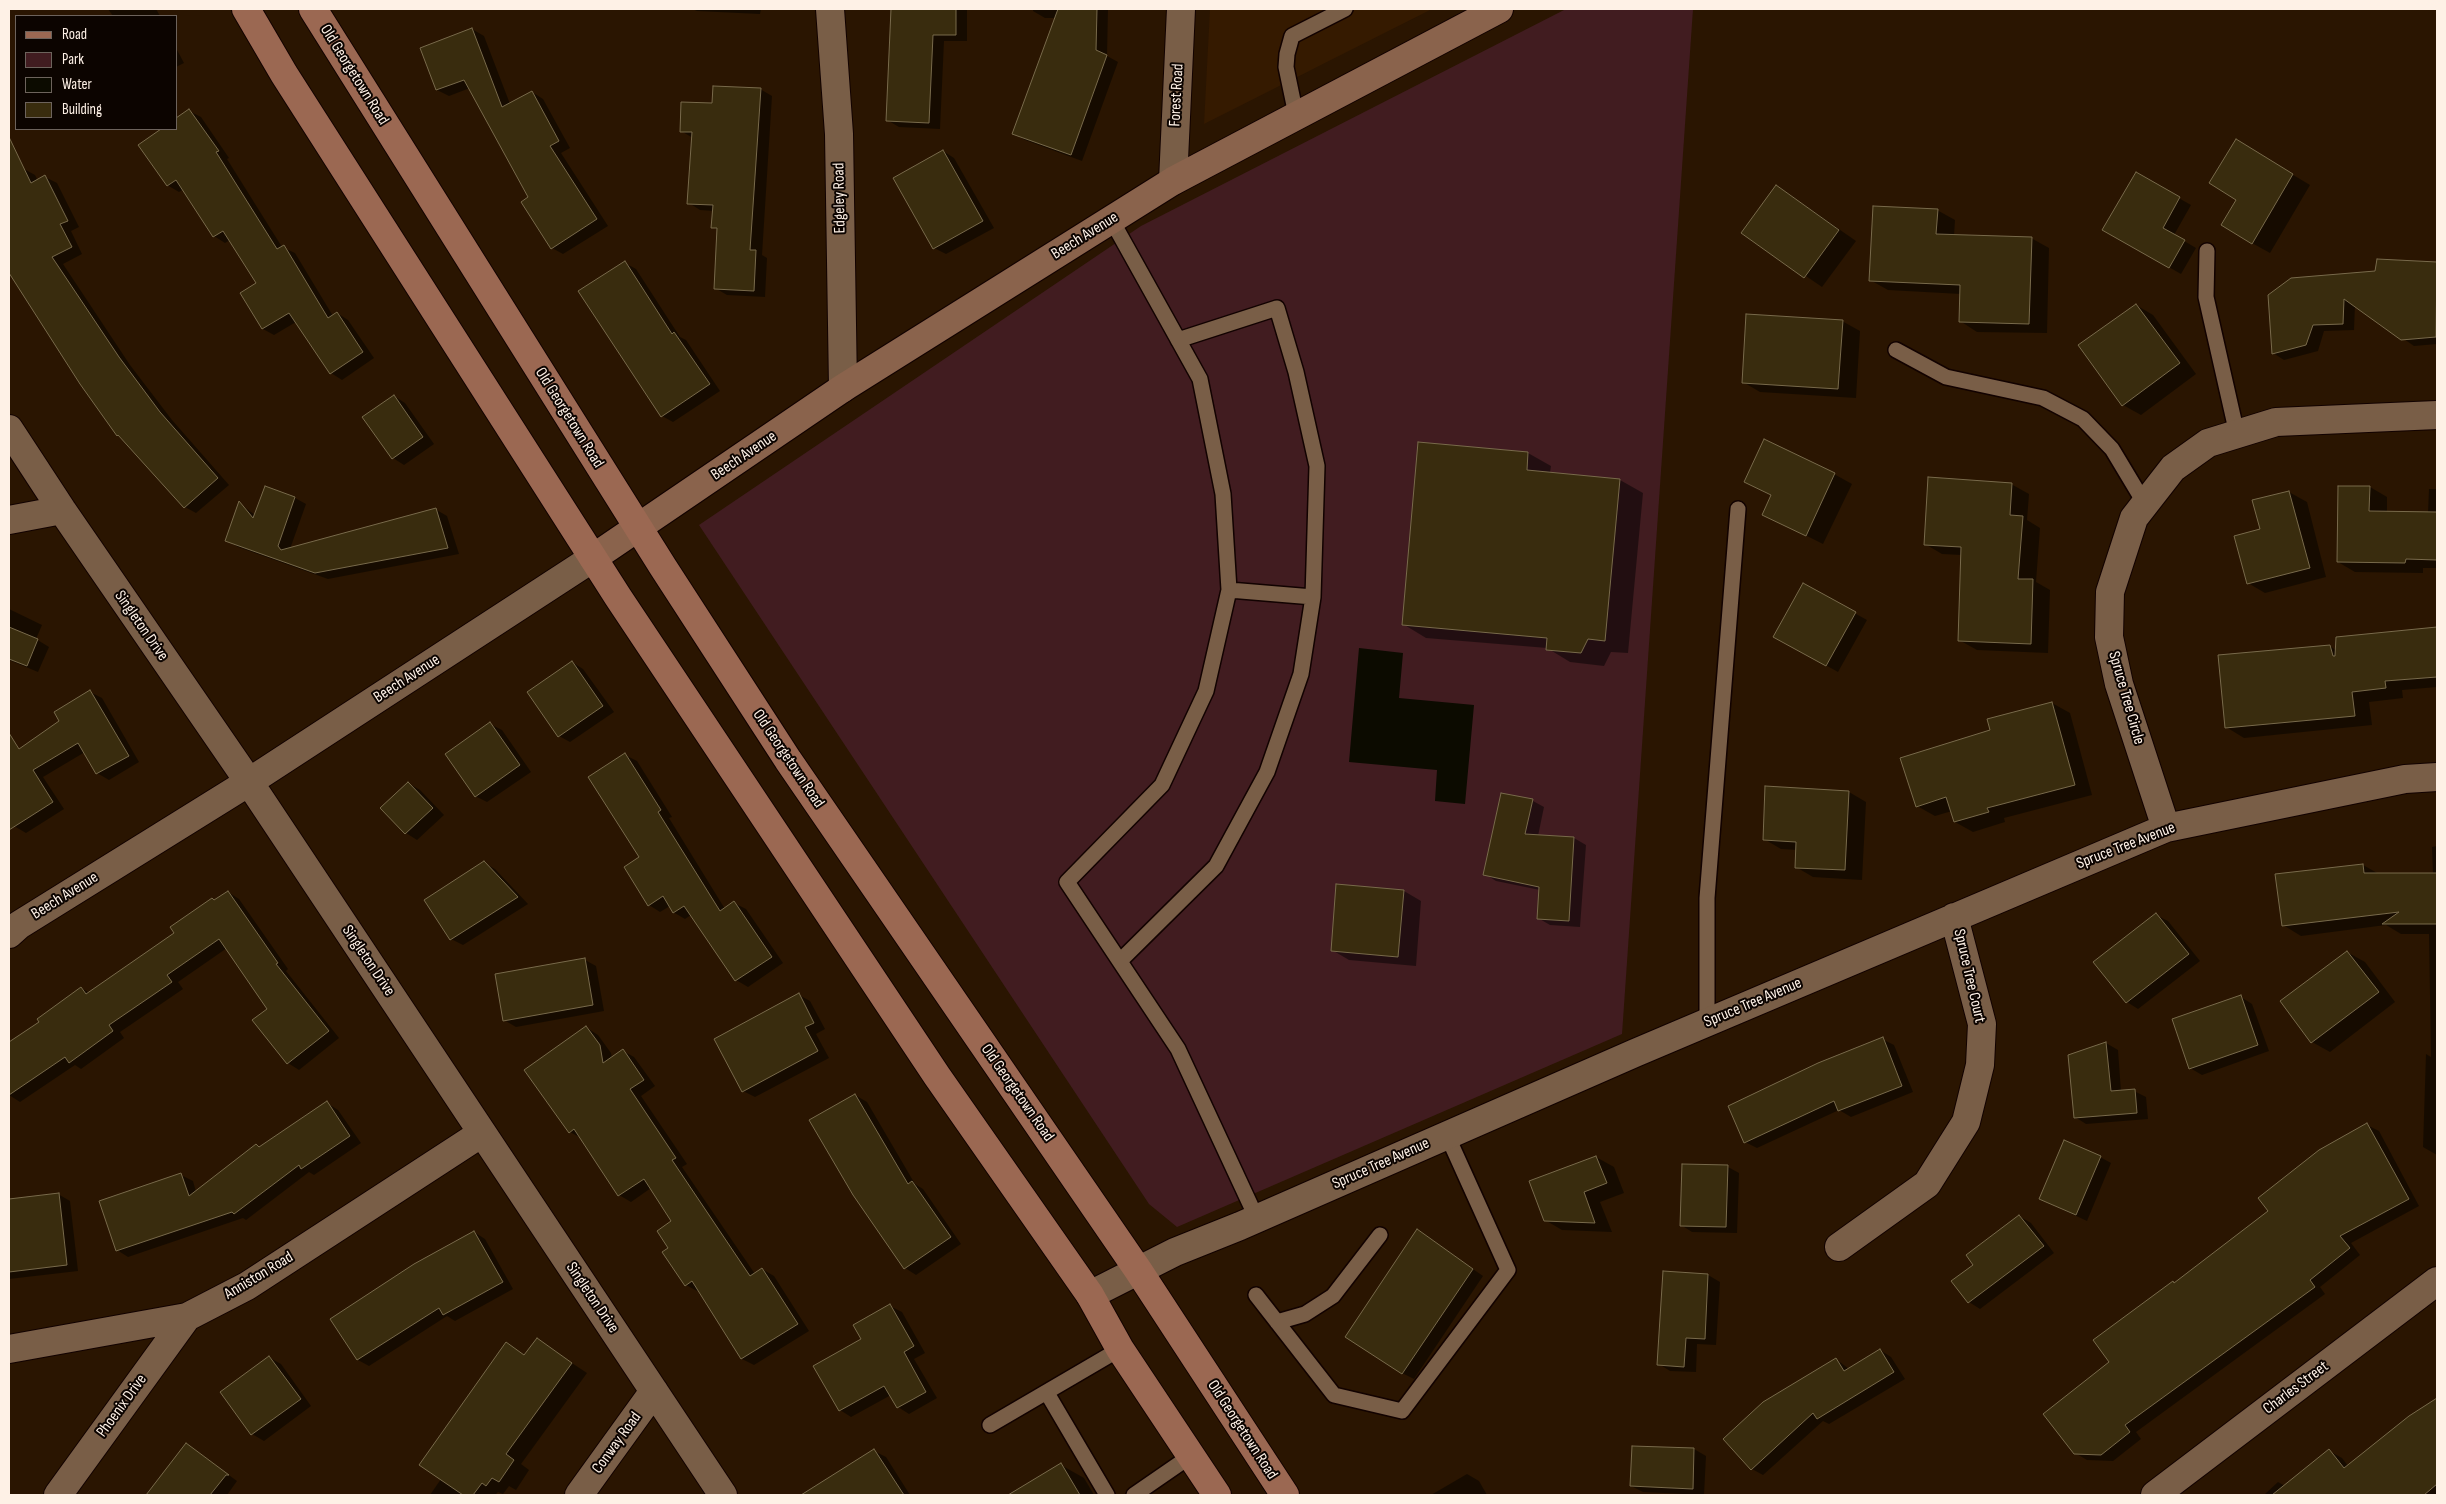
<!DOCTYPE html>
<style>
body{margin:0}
#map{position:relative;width:2446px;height:1504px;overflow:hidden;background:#2a1501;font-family:"Sofia Sans Condensed",sans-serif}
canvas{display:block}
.frame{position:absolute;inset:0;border:10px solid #fef1e6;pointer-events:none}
.legend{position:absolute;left:15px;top:15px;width:162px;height:115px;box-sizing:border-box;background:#0c0400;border:1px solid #6d635c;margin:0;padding:6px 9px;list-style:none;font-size:15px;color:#fef1e6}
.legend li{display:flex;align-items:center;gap:10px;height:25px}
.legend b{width:25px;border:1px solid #6d635c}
</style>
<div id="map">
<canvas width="2446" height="1504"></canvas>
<div class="frame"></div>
<ul class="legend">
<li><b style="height:6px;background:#9b6852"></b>Road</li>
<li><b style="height:14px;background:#411c20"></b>Park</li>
<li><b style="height:14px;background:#0c0b00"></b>Water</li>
<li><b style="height:14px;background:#392c0e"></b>Building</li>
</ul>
</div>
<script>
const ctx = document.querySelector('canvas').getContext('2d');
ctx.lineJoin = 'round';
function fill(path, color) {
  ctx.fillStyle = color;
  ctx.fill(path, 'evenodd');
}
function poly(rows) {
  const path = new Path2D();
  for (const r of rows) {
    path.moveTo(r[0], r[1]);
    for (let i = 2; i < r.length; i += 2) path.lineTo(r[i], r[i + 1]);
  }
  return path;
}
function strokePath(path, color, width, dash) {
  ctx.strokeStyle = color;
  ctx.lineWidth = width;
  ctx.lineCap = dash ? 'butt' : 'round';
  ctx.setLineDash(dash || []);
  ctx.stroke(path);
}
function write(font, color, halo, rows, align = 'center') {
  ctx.font = font + ' "Sofia Sans Condensed",sans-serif';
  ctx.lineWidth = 4;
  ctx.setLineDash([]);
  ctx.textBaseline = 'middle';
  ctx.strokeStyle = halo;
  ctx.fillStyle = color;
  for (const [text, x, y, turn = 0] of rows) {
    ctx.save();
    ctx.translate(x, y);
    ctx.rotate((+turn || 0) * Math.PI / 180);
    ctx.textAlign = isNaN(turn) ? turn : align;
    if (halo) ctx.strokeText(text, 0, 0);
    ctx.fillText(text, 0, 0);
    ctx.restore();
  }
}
fill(poly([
 [1210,9,1432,9,1204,124]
]), '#351a00');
fill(poly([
 [1566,9,1693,9,1622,1034,1177,1227,1149,1204,699,525,1141,226]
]), '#411c20');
fill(poly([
 [1359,648,1403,653,1399,698,1474,705,1465,804,1435,801,1437,770,1349,762]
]), '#0c0b00');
fill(poly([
 [108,9,156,9,160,16,113,16],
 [692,9,761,9,760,14,697,11],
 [892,9,967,9,967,41,944,41,940,129,899,127,887,120],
 [1033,9,1108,9,1107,56,1118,62,1082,161,1025,140,1014,134,1056,18,1045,18,1033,11],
 [472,29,484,36,510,104,532,92,543,99,570,148,561,153,608,226,563,254,552,248,530,198,470,88,449,96,437,90],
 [176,48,184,63,176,67],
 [760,89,772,96,762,255,767,258,765,297,727,295,715,288,718,230,713,227,714,211,700,210,689,203,693,138,681,131],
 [189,111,201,117,229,158,227,159,282,247,295,253,333,316,337,313,348,320,374,358,342,380,331,373,296,322,274,335,263,329,258,284,230,240,225,243,214,236,184,189,179,192,167,185,140,145,164,129,176,129],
 [943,151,954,158,994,228,946,254,934,248],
 [2253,151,2310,185,2270,253,2252,243,2238,199],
 [24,169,35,175,38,181,45,177,57,183,79,227,71,231,82,254,63,264,130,365,172,420,229,485,196,513,185,507,118,435,9,270,9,176],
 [2136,174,2191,205,2174,235,2196,248,2181,274,2104,230],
 [1777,186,1856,241,1822,287,1743,233],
 [1937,210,1955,220,1954,236,2031,238,2049,248,2047,333,1977,332,1960,321,1961,294,1888,290,1870,280],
 [2378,261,2437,264,2437,344,2414,346,2355,305,2354,330,2324,331,2318,351,2284,360,2273,353,2376,272],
 [625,263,636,269,680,337,686,340,720,391,673,422,662,416],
 [2136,305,2153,315,2196,374,2141,415,2123,405],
 [1842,321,1860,331,1856,398,1760,392,1743,382],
 [394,396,405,403,434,444,404,465,393,458],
 [1528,453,1551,466,1550,473,1620,480,1643,493,1628,653,1611,652,1604,666,1570,662,1547,648,1426,638,1403,624],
 [1834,474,1852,484,1823,544,1763,514,1772,496,1745,482],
 [2011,484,2029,494,2027,520,2040,528,2036,582,2050,590,2048,653,1977,650,1959,640,1962,555,1942,554,1925,544],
 [2370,487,2387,497,2387,512,2428,513,2429,489,2437,489,2437,568,2423,568,2423,573,2355,572,2338,562],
 [2289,492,2307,502,2326,577,2265,593,2248,583],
 [295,498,306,504,290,549,435,509,447,516,459,554,328,579,238,547,226,540,239,503,255,515],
 [1804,585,1867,620,1838,672,1775,637],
 [9,609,42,625,36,639,49,647,38,672,9,660],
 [2437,629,2437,687,2402,690,2403,698,2369,702,2372,725,2244,738,2226,727,2330,646,2337,651,2337,638],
 [572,662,583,669,614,712,570,742,559,736],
 [90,692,102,698,139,762,109,780,97,773,85,752,43,777,64,809,26,833,14,826,9,817,9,757,48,732],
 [2052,703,2070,713,2092,795,2004,818,2005,822,1973,832,1955,822,1952,811,1935,816,1917,806,1992,730,1989,720],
 [490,724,502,730,531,772,487,802,475,796],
 [625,755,637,761,672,817,669,818,725,909,734,903,746,909,783,963,748,987,736,980,691,915,685,919,673,912,670,906,660,912,649,905],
 [408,783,420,790,444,815,417,840,406,833],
 [1767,788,1849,792,1866,802,1862,880,1813,877,1796,867,1797,850,1781,849,1764,839],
 [1533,801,1544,807,1538,836,1574,838,1586,845,1580,927,1550,925,1538,918,1540,890,1496,881,1485,874],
 [2437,846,2437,1155,2423,1147,2426,1054,2431,1057,2429,934,2401,934,2386,925,2301,936,2283,925,2363,865,2379,874,2433,874,2432,847],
 [484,863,495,869,528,904,463,945,451,939],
 [1404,891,1421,901,1416,966,1349,960,1332,950],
 [228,892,239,899,288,969,286,971,339,1038,299,1070,288,1063,269,1009,227,948,178,982,183,989,120,1032,124,1038,81,1069,75,1065,20,1102,9,1095,9,1043,41,1022,81,988,90,993,176,933],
 [2156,915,2168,921,2200,961,2138,1009,2127,1002,2095,962],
 [2347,952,2365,962,2395,1002,2330,1052,2312,1042],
 [585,960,596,966,604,1011,516,1027,504,1020],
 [799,995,810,1001,825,1029,816,1034,829,1058,755,1097,743,1091],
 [2241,997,2252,1004,2269,1051,2202,1075,2190,1068],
 [587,1028,598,1035,611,1053,612,1058,623,1051,634,1057,655,1086,641,1096,687,1164,682,1167,755,1274,762,1269,774,1276,809,1331,754,1365,742,1359,699,1290,697,1291,686,1285,670,1248,672,1222,651,1188,631,1202,619,1195,581,1138,570,1132],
 [1882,1039,1894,1045,1913,1092,1851,1117,1839,1110,1757,1148,1745,1142],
 [2106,1043,2118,1050,2121,1092,2134,1091,2146,1097,2148,1119,2086,1124,2075,1117,2070,1056],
 [855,1095,867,1102,915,1184,923,1189,961,1244,916,1275,905,1268],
 [327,1103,338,1110,361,1143,314,1175,309,1172,246,1220,243,1218,128,1257,117,1250,181,1175,193,1181,196,1192],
 [2367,1125,2379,1131,2419,1206,2351,1243,2360,1255,2320,1287,2325,1294,2136,1432,2141,1439,2113,1461,2087,1460,2075,1453,2111,1363,2173,1282,2175,1284,2270,1212],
 [1596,1157,1614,1167,1624,1193,1600,1202,1612,1232,1562,1230,1545,1220],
 [2100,1157,2111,1163,2087,1221,2040,1199],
 [1728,1167,1739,1173,1737,1233,1692,1232,1681,1225],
 [58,1194,70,1201,78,1271,9,1279,9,1200],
 [2019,1216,2031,1223,2054,1253,1980,1309,1969,1302,1975,1265],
 [1418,1231,1483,1276,1414,1379,1402,1373],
 [474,1232,485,1239,513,1289,455,1321,447,1316,369,1366,358,1360],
 [1664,1273,1708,1275,1720,1282,1716,1345,1697,1344,1696,1372,1670,1371,1659,1364],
 [890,1306,902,1312,925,1353,914,1359,937,1398,909,1414,898,1407,891,1395,851,1417,840,1410,863,1339],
 [537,1340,587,1373,521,1464,529,1470,516,1490,509,1486,503,1494,498,1492,495,1495,430,1495,441,1479,507,1344,526,1356],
 [1880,1350,1891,1357,1905,1379,1829,1424,1823,1421,1763,1475,1752,1469,1836,1359,1849,1369],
 [270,1358,281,1364,311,1406,264,1441,252,1434,222,1393],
 [2437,1399,2437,1495,2264,1495,2278,1482,2285,1486,2329,1451,2342,1458,2348,1466,2409,1417],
 [186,1444,237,1481,227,1495,155,1495,151,1492],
 [1633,1447,1694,1449,1706,1456,1704,1495,1643,1492,1631,1486],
 [874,1451,886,1457,910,1495,818,1495,814,1489],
 [1061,1465,1084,1478,1094,1495,1011,1495],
 [1467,1474,1479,1481,1487,1495,1431,1495]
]), '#0007');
const building = poly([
 [891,9,956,9,956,35,933,35,929,123,886,121,891,9],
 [1058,9,1097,9,1096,50,1107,55,1071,155,1012,134,1058,9],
 [472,28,502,107,532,91,559,141,550,146,597,219,551,249,521,202,528,197,464,80,436,90,420,48,472,28],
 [713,86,761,88,750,250,756,250,754,291,714,289,717,228,711,228,713,205,687,204,692,132,680,132,681,102,712,103,713,86],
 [189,109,219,151,216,152,277,249,284,245,328,318,337,312,363,352,330,374,289,313,262,329,240,293,256,283,223,231,213,237,176,180,167,186,138,145,161,129,176,129,176,118,189,109],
 [9,137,31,183,45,175,68,221,60,224,72,247,52,257,119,357,160,412,218,478,184,508,118,435,117,436,80,384,9,273,9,137],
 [2236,139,2293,174,2252,244,2221,225,2236,200,2209,183,2236,139],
 [943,150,983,221,933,249,893,178,943,150],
 [2136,172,2180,197,2163,228,2185,240,2169,268,2102,230,2136,172],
 [1776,185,1839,230,1804,278,1741,233,1776,185],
 [1873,206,1938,209,1936,234,2032,237,2029,324,1959,322,1960,285,1869,281,1873,206],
 [2377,259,2437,262,2436,337,2401,340,2344,299,2343,324,2313,325,2306,345,2272,354,2268,295,2291,278,2375,271,2377,259],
 [625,261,672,334,674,332,710,384,661,417,578,291,625,261],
 [2136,304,2180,363,2122,406,2078,345,2136,304],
 [1746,314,1843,320,1838,389,1742,383,1746,314],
 [394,395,423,437,392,459,362,417,394,395],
 [1764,439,1835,473,1806,536,1762,515,1771,495,1744,482,1764,439],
 [1418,442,1528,452,1527,470,1620,479,1605,641,1588,639,1581,653,1546,650,1547,638,1402,625,1418,442],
 [1928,477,2012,483,2010,515,2023,516,2018,579,2033,579,2031,644,1958,641,1961,547,1924,545,1928,477],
 [265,486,295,497,278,546,281,550,436,508,448,548,315,573,225,541,239,501,253,518,265,486],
 [2338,486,2370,486,2369,511,2437,512,2437,560,2406,559,2405,563,2337,562,2338,486],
 [2289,491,2310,568,2247,584,2234,536,2260,529,2252,500,2289,491],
 [1803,583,1856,612,1826,666,1773,637,1803,583],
 [9,627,38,639,27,666,9,659,9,627],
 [2437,627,2437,677,2385,681,2386,688,2352,692,2355,716,2225,728,2218,655,2330,645,2333,656,2335,656,2336,637,2437,627],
 [572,661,603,706,558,737,527,692,572,661],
 [90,690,129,756,96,774,78,743,33,770,53,802,9,830,9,733,19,749,59,721,54,712,90,690],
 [2052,702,2075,785,1987,808,1989,812,1954,822,1946,797,1916,807,1900,758,1990,730,1987,719,2052,702],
 [490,722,520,765,475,797,445,754,490,722],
 [625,753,661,810,658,812,720,911,734,901,772,957,735,981,684,906,673,913,663,896,648,906,624,867,639,857,588,777,625,753],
 [408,782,433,808,405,834,380,808,408,782],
 [1765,786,1849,791,1845,870,1795,868,1796,842,1763,840,1765,786],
 [1501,793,1533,799,1525,834,1574,837,1569,921,1537,919,1539,887,1483,875,1501,793],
 [484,861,518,897,450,940,424,900,484,861],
 [2363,864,2364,873,2437,873,2437,924,2382,924,2399,912,2282,926,2275,874,2363,864],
 [1336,884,1404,890,1398,957,1331,951,1336,884],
 [228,891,278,963,276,964,329,1031,287,1064,252,1020,267,1009,219,939,167,975,172,982,109,1025,113,1031,69,1063,65,1057,9,1095,9,1042,39,1022,37,1019,81,987,86,994,174,933,170,927,212,898,214,900,228,891],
 [2156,913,2189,954,2126,1003,2093,962,2156,913],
 [2347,951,2379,992,2311,1043,2280,1001,2347,951],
 [585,958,593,1005,503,1021,495,974,585,958],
 [799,993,814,1023,805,1027,818,1051,742,1092,714,1039,799,993],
 [2241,995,2258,1045,2189,1069,2172,1019,2241,995],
 [586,1026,600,1045,603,1063,623,1049,644,1080,630,1089,676,1158,672,1160,750,1276,762,1268,798,1324,741,1359,692,1281,685,1286,662,1252,668,1248,657,1231,671,1221,644,1179,618,1196,574,1129,569,1133,524,1070,586,1026],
 [1883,1037,1902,1086,1838,1111,1834,1101,1744,1143,1728,1106,1818,1063,1883,1037],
 [2106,1042,2111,1091,2135,1089,2137,1113,2074,1118,2068,1055,2106,1042],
 [855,1094,908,1184,912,1181,951,1237,904,1269,853,1195,809,1120,855,1094],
 [327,1101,350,1136,301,1169,299,1165,234,1214,232,1212,116,1251,99,1201,181,1173,189,1196,256,1144,259,1147,327,1101],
 [2367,1123,2409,1199,2340,1236,2350,1248,2310,1280,2315,1287,2125,1425,2130,1432,2101,1455,2074,1454,2043,1414,2109,1362,2093,1340,2173,1281,2174,1283,2268,1211,2258,1198,2319,1150,2367,1123],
 [2064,1140,2101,1156,2076,1215,2039,1199,2064,1140],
 [1596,1156,1607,1183,1584,1192,1595,1223,1544,1221,1529,1181,1596,1156],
 [1682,1164,1728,1165,1726,1227,1680,1226,1682,1164],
 [59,1193,67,1265,9,1272,9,1199,59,1193],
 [2019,1215,2044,1246,1968,1303,1951,1281,1973,1265,1966,1255,2019,1215],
 [1417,1229,1473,1269,1402,1374,1345,1337,1417,1229],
 [474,1231,503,1282,443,1315,439,1308,357,1360,330,1319,414,1264,474,1231],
 [1663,1271,1708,1274,1705,1339,1686,1338,1684,1367,1657,1365,1663,1271],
 [890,1304,914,1346,904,1352,926,1392,897,1408,884,1386,839,1411,813,1366,861,1339,853,1325,890,1304],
 [537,1338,572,1363,506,1454,514,1460,499,1482,492,1478,486,1486,482,1483,473,1495,463,1495,419,1465,506,1342,524,1355,537,1338],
 [1880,1349,1894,1372,1817,1419,1813,1413,1751,1470,1723,1439,1763,1402,1836,1358,1844,1371,1880,1349],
 [269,1356,301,1399,251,1435,220,1392,269,1356],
 [2437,1398,2437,1484,2424,1495,2272,1495,2329,1449,2344,1468,2409,1416,2437,1398],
 [186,1443,229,1475,226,1475,210,1495,146,1495,186,1443],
 [1632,1446,1694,1448,1693,1489,1630,1486,1632,1446],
 [874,1449,904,1495,801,1495,874,1449],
 [1061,1463,1080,1495,1008,1495,1061,1463]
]);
fill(building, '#392c0e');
strokePath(building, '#786a4b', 1);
const lane = poly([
 [1296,115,1286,67,1287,54,1292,36,1345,9],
 [1111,219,1200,379,1223,494,1229,590,1206,691,1162,785,1067,882,1178,1049,1257,1219],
 [2207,251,2206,297,2237,434],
 [1896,350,1946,377,2043,398,2083,419,2112,449,2145,504],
 [1229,590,1313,597],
 [1120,961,1216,866,1267,772,1301,674,1313,597,1317,466,1296,372,1277,308,1178,340],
 [1707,1022,1707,898,1738,509],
 [1256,1295,1334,1395,1402,1411,1508,1270,1447,1135],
 [1277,1322,1305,1314,1333,1296,1380,1235],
 [1047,1393,1107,1495],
 [990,1425,1120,1349],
 [1134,1495,1192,1455]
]);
const street = poly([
 [830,9,839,134,843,388],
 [1173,181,1181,9],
 [9,429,62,510,249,782,723,1495],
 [9,520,62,510],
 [2166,828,2119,684,2109,637,2110,592,2134,518,2173,468,2208,443,2276,422,2437,415],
 [9,934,19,925,249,782,593,558],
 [1839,1247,1927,1184,1966,1122,1980,1065,1982,1024,1954,917],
 [1090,1295,1175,1252,1240,1226,1635,1053,2166,828,2405,779,2437,777],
 [9,1349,187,1317,247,1286,482,1133],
 [58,1495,187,1317],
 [579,1495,654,1391],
 [2155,1495,2437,1281]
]);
const secondary = poly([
 [593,558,843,388,1173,181,1499,9]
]);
const primary = poly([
 [246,9,284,74,618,597,937,1076,1090,1295,1120,1349,1217,1495],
 [313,9,663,567,788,760,1138,1270,1285,1495]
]);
strokePath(lane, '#120200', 18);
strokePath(street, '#120200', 30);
strokePath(secondary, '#120200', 30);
strokePath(primary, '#120200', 30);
strokePath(lane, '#795e47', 15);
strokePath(street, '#795e47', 28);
strokePath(secondary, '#8a634c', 28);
strokePath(primary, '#9b6852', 28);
write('16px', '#fef1e6', '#0c0400', [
 ["Old Georgetown Road",354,75,58],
 ["Forest Road",1177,95,-87],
 ["Edgeley Road",840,198,-91],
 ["Beech Avenue",1085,236,-32],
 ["Old Georgetown Road",569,418,58],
 ["Beech Avenue",744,456,-34],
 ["Singleton Drive",141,626,55],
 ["Beech Avenue",407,679,-33],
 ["Spruce Tree Circle",2126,698,74],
 ["Old Georgetown Road",788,759,56],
 ["Spruce Tree Avenue",2126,846,-21],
 ["Beech Avenue",65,896,-32],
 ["Singleton Drive",368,961,56],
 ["Spruce Tree Court",1969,976,77],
 ["Spruce Tree Avenue",1753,1003,-23],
 ["Old Georgetown Road",1017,1093,55],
 ["Spruce Tree Avenue",1381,1164,-24],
 ["Anniston Road",259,1276,-31],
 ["Singleton Drive",592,1298,56],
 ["Charles Street",2296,1388,-37],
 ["Phoenix Drive",122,1406,-54],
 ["Old Georgetown Road",1242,1430,57],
 ["Conway Road",617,1443,-54]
]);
</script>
